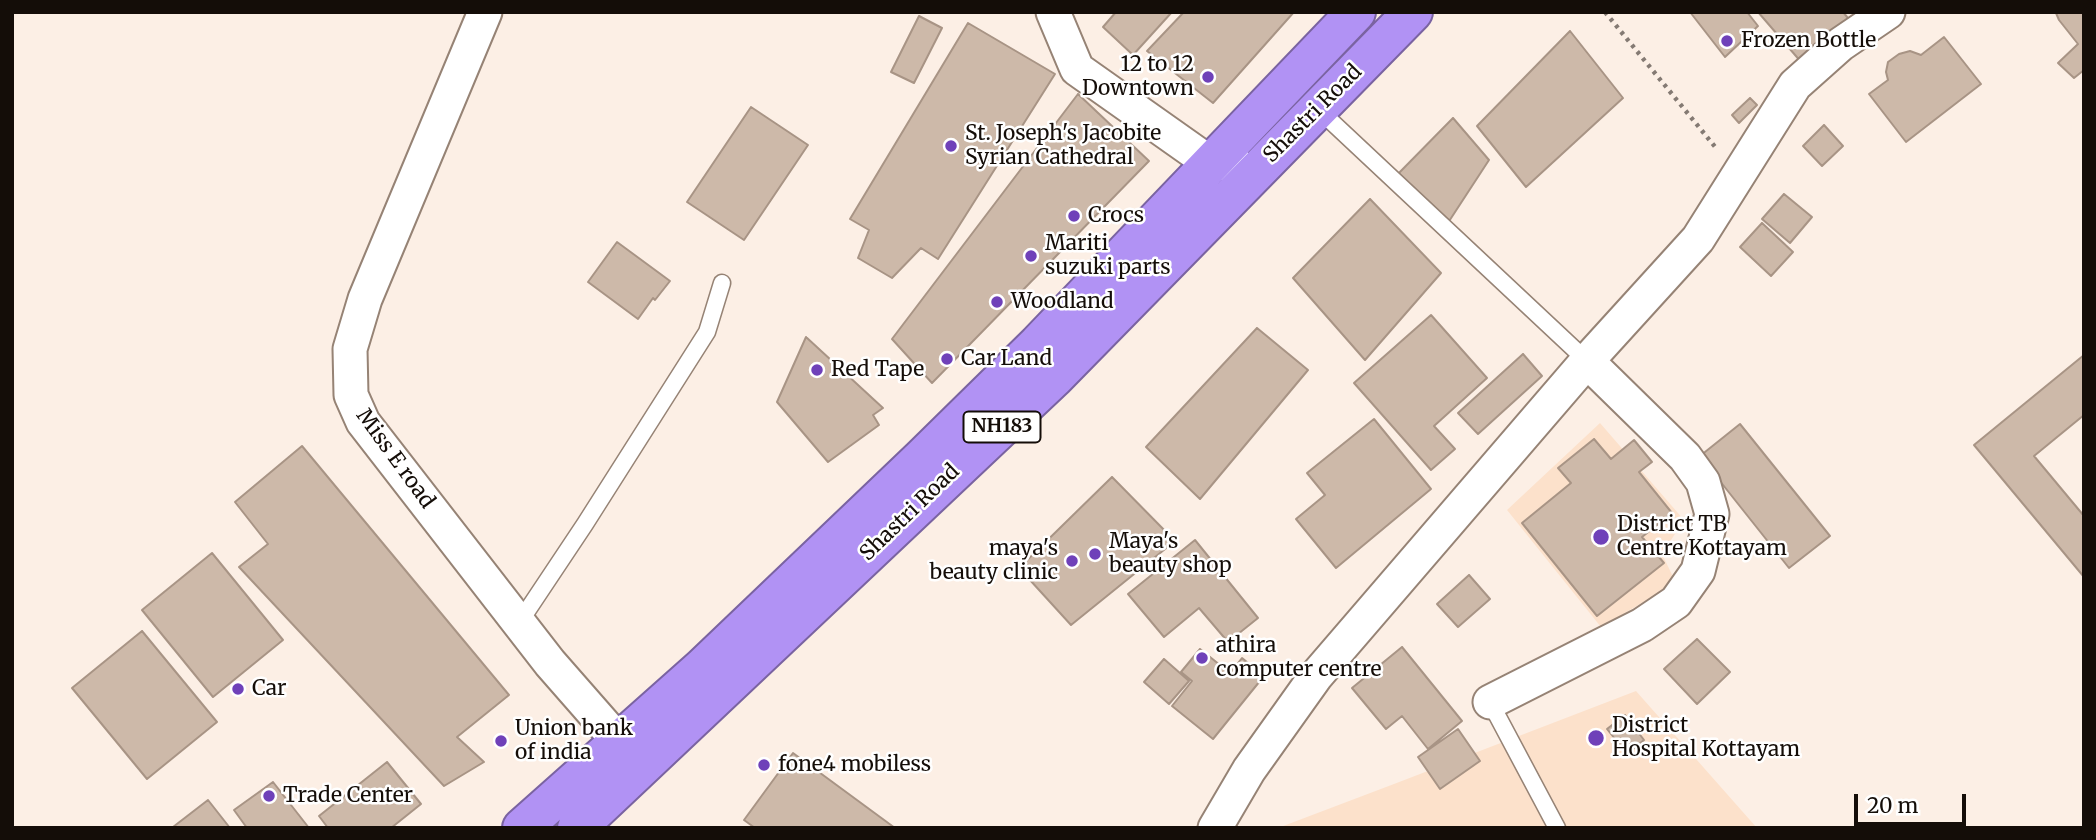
<!DOCTYPE html>
<style>
body{margin:0}
#map{position:relative;width:2096px;height:840px;overflow:hidden;background:#fcefe5;font-family:Merriweather,serif}
canvas{display:block}
.frame{position:absolute;inset:0;border:14px solid #140d08;pointer-events:none}
.scale{position:absolute;left:1854px;top:794px;width:112px;height:32px;box-sizing:border-box;border:4px solid #140d08;border-top:0;padding-left:9px;font-size:21px;line-height:24px;white-space:nowrap;color:#140d08;-webkit-text-stroke:5px #fff;paint-order:stroke}
</style>
<div id="map">
<canvas width="2096" height="840"></canvas>
<div class="frame"></div>
<div class="scale">20 m</div>
</div>
<script>
const ctx = document.querySelector('canvas').getContext('2d');
ctx.lineJoin = 'round';
function fill(path, color) {
  ctx.fillStyle = color;
  ctx.fill(path, 'evenodd');
}
function poly(rows) {
  const path = new Path2D();
  for (const r of rows) {
    path.moveTo(r[0], r[1]);
    for (let i = 2; i < r.length; i += 2) path.lineTo(r[i], r[i + 1]);
  }
  return path;
}
function strokePath(path, color, width, dash) {
  ctx.strokeStyle = color;
  ctx.lineWidth = width;
  ctx.lineCap = dash ? 'butt' : 'round';
  ctx.setLineDash(dash || []);
  ctx.stroke(path);
}
function write(font, color, halo, rows, align = 'center') {
  ctx.font = font + ' Merriweather,serif';
  ctx.lineWidth = 5;
  ctx.setLineDash([]);
  ctx.textBaseline = 'middle';
  ctx.strokeStyle = halo;
  ctx.fillStyle = color;
  for (const [text, x, y, turn = 0] of rows) {
    ctx.save();
    ctx.translate(x, y);
    ctx.rotate((+turn || 0) * Math.PI / 180);
    ctx.textAlign = isNaN(turn) ? turn : align;
    if (halo) ctx.strokeText(text, 0, 0);
    ctx.fillText(text, 0, 0);
    ctx.restore();
  }
}
fill(poly([
 [1600,423,1684,520,1662,554,1676,583,1601,627,1507,510],
 [1636,691,1757,828,1278,828,1394,784]
]), '#fce1cb');
const building = poly([
 [1116,12,1172,12,1133,55,1103,27,1116,12],
 [1184,12,1294,12,1213,103,1147,51,1184,12],
 [1690,12,1747,12,1758,26,1725,57,1690,12],
 [1758,12,1843,12,1856,28,1808,70,1758,12],
 [2084,12,2084,70,2074,78,2058,63,2078,44,2059,20,2056,13,2084,12],
 [919,16,942,28,914,83,891,72,919,16],
 [968,23,1055,74,938,259,921,248,892,278,858,258,869,230,850,219,968,23],
 [1570,31,1623,98,1526,187,1477,126,1570,31],
 [1944,37,1981,84,1906,142,1869,94,1888,80,1886,72,1888,62,1899,54,1910,51,1921,55,1944,37],
 [1078,94,1149,161,932,383,892,339,1078,94],
 [1750,98,1757,105,1739,123,1732,115,1750,98],
 [751,107,808,145,744,240,687,202,751,107],
 [1453,118,1489,160,1442,232,1393,179,1453,118],
 [1824,125,1843,146,1822,166,1803,146,1824,125],
 [1784,194,1812,217,1790,243,1762,219,1784,194],
 [1370,199,1441,273,1365,360,1293,278,1370,199],
 [1762,223,1793,252,1771,276,1740,247,1762,223],
 [617,242,670,281,655,300,653,298,638,319,588,282,617,242],
 [1431,315,1487,378,1434,426,1455,449,1431,470,1354,383,1431,315],
 [1257,328,1308,370,1200,499,1146,447,1257,328],
 [806,337,883,408,873,415,879,425,828,462,777,402,806,337],
 [1523,354,1542,376,1478,434,1458,413,1523,354],
 [2084,355,2084,415,2034,456,2084,516,2084,577,1974,445,2084,355],
 [1374,419,1431,489,1336,568,1296,519,1325,495,1307,473,1374,419],
 [1740,424,1830,536,1789,568,1700,456,1740,424],
 [1594,439,1611,459,1634,440,1652,462,1639,472,1672,513,1642,537,1664,563,1597,616,1522,523,1571,483,1558,468,1594,439],
 [302,446,509,695,457,737,484,762,444,786,239,567,268,544,235,502,302,446],
 [1112,477,1175,541,1071,625,1019,568,1112,477],
 [1195,540,1258,618,1228,642,1199,608,1164,637,1128,594,1195,540],
 [212,553,283,640,213,697,142,610,212,553],
 [1469,575,1490,599,1458,627,1437,604,1469,575],
 [142,631,217,722,147,779,72,688,142,631],
 [1697,639,1730,672,1697,704,1664,669,1697,639],
 [1402,647,1462,721,1428,749,1402,716,1386,729,1352,688,1402,647],
 [1200,649,1230,673,1242,658,1264,676,1213,739,1172,706,1192,681,1181,672,1200,649],
 [1164,659,1189,681,1169,704,1144,682,1164,659],
 [1625,715,1644,740,1627,754,1607,729,1625,715],
 [1458,729,1480,761,1440,789,1418,757,1458,729],
 [793,753,895,828,755,828,744,820,793,753],
 [387,762,421,804,391,828,328,828,319,816,387,762],
 [273,782,309,828,247,828,234,810,273,782],
 [208,800,230,828,174,828,173,827,208,800]
]);
fill(building, '#cdb9a9');
strokePath(building, '#a89485', 2);
const lane = poly([
 [1318,109,1587,361],
 [519,623,585,524,707,332,722,283],
 [1490,702,1557,828]
]);
const street = poly([
 [485,12,365,299,350,349,351,395,363,422,550,663,635,760],
 [1053,12,1077,69,1210,163,1236,164],
 [1490,702,1642,625,1676,602,1698,571,1712,514,1703,482,1685,457,1587,361],
 [1215,828,1249,770,1316,676,1587,361,1698,239,1795,85,1841,44,1888,12]
]);
const highway = poly([
 [522,828,702,668,922,458,1038,344,1356,12],
 [577,828,1054,378,1413,12]
]);
strokePath(lane, '#968375', 19);
strokePath(street, '#968375', 37);
strokePath(highway, '#7a63a1', 42);
strokePath(poly([
 [1605,12,1716,148]
]), '#847a73', 4.5, [3.5, 5]);
strokePath(lane, '#fff', 16);
strokePath(street, '#fff', 33);
strokePath(highway, '#b192f4', 38);
for (const [x, y, r, color] of [
 [1727,41,7,"#6f41b9"],
 [1208,77,7,"#6f41b9"],
 [951,146,7,"#6f41b9"],
 [1074,216,7,"#6f41b9"],
 [1031,256,7,"#6f41b9"],
 [997,302,7,"#6f41b9"],
 [947,359,7,"#6f41b9"],
 [817,370,7,"#6f41b9"],
 [1601,537,9,"#6f41b9"],
 [1095,554,7,"#6f41b9"],
 [1072,561,7,"#6f41b9"],
 [1202,658,7,"#6f41b9"],
 [238,689,7,"#6f41b9"],
 [1596,738,9,"#6f41b9"],
 [501,741,7,"#6f41b9"],
 [764,765,7,"#6f41b9"],
 [269,796,7,"#6f41b9"]
]) {
  const dot = new Path2D();
  dot.arc(x, y, r, 0, 2 * Math.PI);
  ctx.fillStyle = color;
  ctx.fill(dot);
  strokePath(dot, '#fff', 2.5);
}
for (const [x, y, w] of [
 [1002,427,77]
]) {
  const box = new Path2D();
  box.roundRect(x - w / 2, y - 15.5, w, 31, 5);
  ctx.fillStyle = '#fff';
  ctx.fill(box);
  strokePath(box, '#140d08', 2);
}
write('bold 19px', '#140d08', null, [
 ["NH183",1002,427]
]);
write('21px', '#140d08', '#fff', [
 ["Frozen Bottle",1741,41],
 ["12 to 12",1194,65,"right"],
 ["Downtown",1194,89,"right"],
 ["St. Joseph's Jacobite",965,134],
 ["Syrian Cathedral",965,158],
 ["Crocs",1088,216],
 ["Mariti",1045,244],
 ["suzuki parts",1045,268],
 ["Woodland",1011,302],
 ["Car Land",961,359],
 ["Red Tape",831,370],
 ["District TB",1617,525],
 ["Centre Kottayam",1617,549],
 ["Maya's",1109,542],
 ["beauty shop",1109,566],
 ["maya's",1058,549,"right"],
 ["beauty clinic",1058,573,"right"],
 ["athira",1216,646],
 ["computer centre",1216,670],
 ["Car",252,689],
 ["District",1612,726],
 ["Hospital Kottayam",1612,750],
 ["Union bank",515,729],
 ["of india",515,753],
 ["fone4 mobiless",778,765],
 ["Trade Center",283,796]
], 'left');
write('21px', '#140d08', '#fff', [
 ["Shastri Road",1313,114,-45],
 ["Miss E road",395,459,54],
 ["Shastri Road",910,513,-44]
]);
</script>
